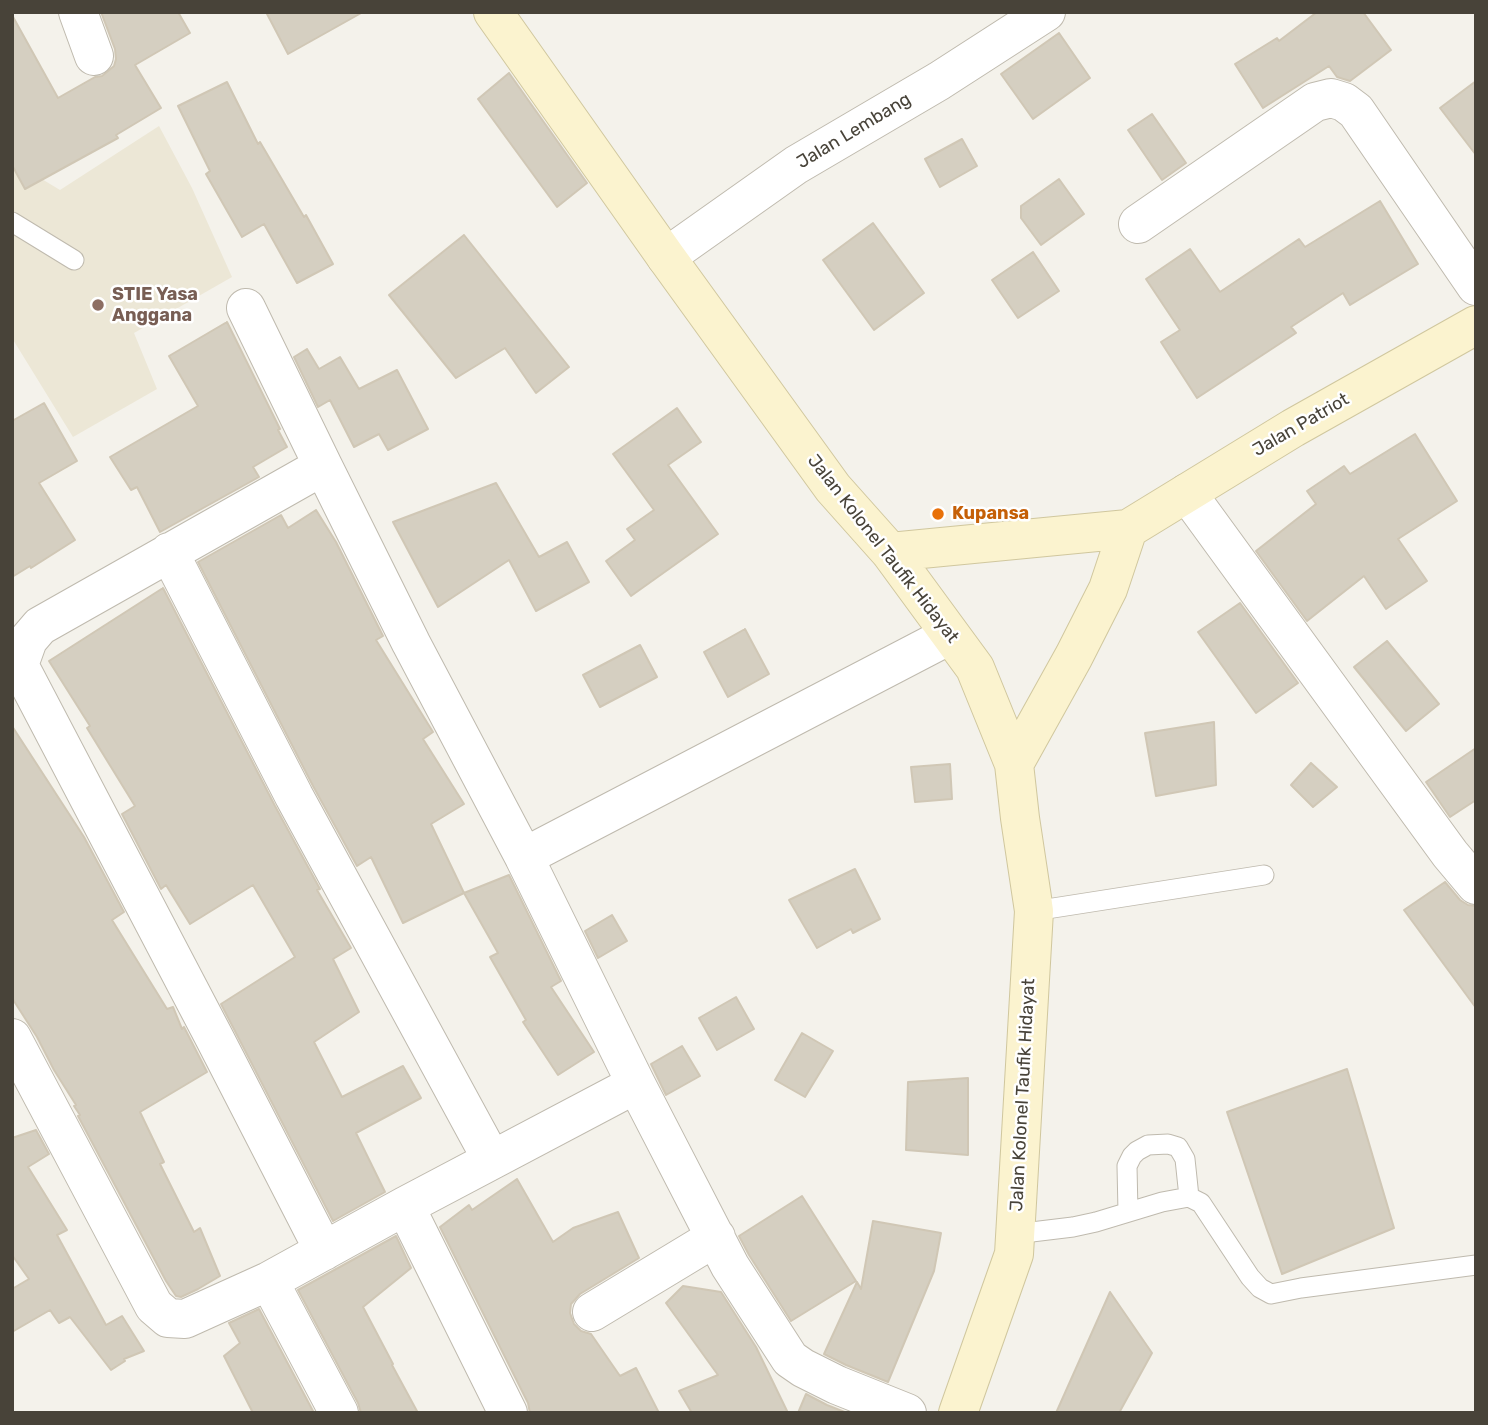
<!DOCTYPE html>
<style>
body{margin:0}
#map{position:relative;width:1488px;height:1425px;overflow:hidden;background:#f4f2eb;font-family:Rubik,sans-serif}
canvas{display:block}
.frame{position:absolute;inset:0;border:14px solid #484339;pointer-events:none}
</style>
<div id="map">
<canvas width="1488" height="1425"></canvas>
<div class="frame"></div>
</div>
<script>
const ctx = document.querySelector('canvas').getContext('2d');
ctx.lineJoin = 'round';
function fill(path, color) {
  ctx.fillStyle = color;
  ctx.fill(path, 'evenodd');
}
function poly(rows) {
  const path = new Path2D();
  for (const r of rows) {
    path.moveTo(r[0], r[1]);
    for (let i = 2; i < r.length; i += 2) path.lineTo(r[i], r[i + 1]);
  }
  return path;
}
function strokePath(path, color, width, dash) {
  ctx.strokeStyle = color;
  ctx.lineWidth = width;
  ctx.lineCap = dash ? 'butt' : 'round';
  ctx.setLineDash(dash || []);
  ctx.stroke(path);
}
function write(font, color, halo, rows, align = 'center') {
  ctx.font = font + ' Rubik,sans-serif';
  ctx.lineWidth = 5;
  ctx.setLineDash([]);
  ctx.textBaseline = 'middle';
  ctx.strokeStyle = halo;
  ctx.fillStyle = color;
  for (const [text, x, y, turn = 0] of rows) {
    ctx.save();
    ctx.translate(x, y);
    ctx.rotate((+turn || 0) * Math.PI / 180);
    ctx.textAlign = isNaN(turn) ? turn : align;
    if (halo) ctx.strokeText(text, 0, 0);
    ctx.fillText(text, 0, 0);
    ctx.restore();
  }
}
fill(poly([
 [159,126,192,188,232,277,134,333,157,389,73,437,12,338,12,161,60,190]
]), '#ece7d6');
const building = poly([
 [101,12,178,12,190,33,135,65,161,108,116,135,118,138,25,189,12,165,12,15,58,98,95,77,102,76,114,66,116,59,115,49,101,12],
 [266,12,363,12,288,54,266,12],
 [1317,12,1363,12,1391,50,1350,81,1337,77,1329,66,1263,108,1235,64,1277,38,1279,41,1317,12],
 [1059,33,1090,78,1033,119,1001,74,1059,33],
 [509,73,587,183,557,207,478,99,509,73],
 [1476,81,1476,155,1440,108,1476,81],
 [227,82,258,144,260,142,304,217,306,215,333,264,297,283,264,224,242,237,206,174,210,171,178,106,227,82],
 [1152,114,1186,163,1162,180,1128,130,1152,114],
 [962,139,977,166,940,187,925,159,962,139],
 [1059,179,1084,214,1041,245,1021,218,1021,206,1059,179],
 [1380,201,1418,264,1350,305,1343,293,1291,327,1296,333,1197,398,1161,342,1180,330,1146,279,1190,249,1220,292,1299,239,1305,247,1380,201],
 [873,223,924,293,874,330,823,260,873,223],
 [464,235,569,367,536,393,505,348,456,378,389,295,464,235],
 [1033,252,1059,291,1018,318,992,280,1033,252],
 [227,322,280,429,278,430,287,447,253,467,259,477,160,532,137,487,131,490,110,457,198,406,169,356,227,322],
 [307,349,319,369,340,357,359,389,397,370,428,429,388,450,379,434,354,447,330,400,318,407,294,357,307,349],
 [44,403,77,461,39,483,75,540,31,568,30,566,12,577,12,421,44,403],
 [677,408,701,442,668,465,718,534,631,596,606,561,635,540,627,529,654,510,613,454,677,408],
 [1415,434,1457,501,1398,539,1427,581,1386,609,1364,576,1307,621,1256,551,1316,504,1307,491,1344,466,1350,474,1415,434],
 [496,483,539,557,567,542,589,582,536,611,509,560,438,607,393,522,496,483],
 [316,510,336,542,383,636,376,640,433,732,423,739,464,804,431,824,464,893,403,923,371,857,357,866,313,786,198,562,281,515,288,528,316,510],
 [163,588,275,806,320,889,317,890,351,948,333,959,359,1012,314,1042,342,1097,403,1066,421,1098,356,1133,385,1192,333,1221,221,1004,295,957,253,885,190,924,166,885,161,889,122,814,135,806,87,728,90,726,49,661,163,588],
 [1240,603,1298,683,1256,713,1198,632,1240,603],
 [745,629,769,674,728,697,704,652,745,629],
 [1387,641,1439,704,1406,731,1354,667,1387,641],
 [640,645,657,677,600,707,583,675,640,645],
 [1214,722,1216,785,1156,796,1145,733,1214,722],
 [12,726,84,837,124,912,112,920,167,1009,173,1007,182,1029,184,1027,207,1072,140,1112,164,1162,160,1164,194,1232,200,1228,220,1276,198,1289,181,1297,176,1296,166,1281,78,1116,80,1115,74,1106,76,1105,54,1070,37,1037,12,998,12,726],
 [1476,748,1476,800,1450,817,1426,782,1476,748],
 [1311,763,1337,787,1313,807,1291,785,1311,763],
 [950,764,952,799,915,802,911,767,950,764],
 [855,869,880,919,853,933,851,929,817,948,789,900,855,869],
 [509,875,561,981,551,987,594,1052,558,1075,523,1022,526,1020,490,957,498,953,464,893,509,875],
 [1445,882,1460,900,1468,905,1476,906,1476,1008,1404,910,1445,882],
 [612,915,627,941,598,958,585,931,612,915],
 [736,997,754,1029,717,1050,699,1018,736,997],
 [802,1033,833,1051,805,1097,775,1080,802,1033],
 [682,1046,700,1076,666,1095,651,1064,682,1046],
 [1347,1069,1394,1228,1282,1274,1227,1112,1347,1069],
 [968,1078,968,1155,906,1150,908,1082,968,1078],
 [36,1130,49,1154,28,1167,67,1230,57,1235,106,1325,122,1316,144,1351,124,1359,125,1361,111,1370,70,1317,59,1323,50,1310,12,1332,12,1289,29,1279,12,1255,12,1138,36,1130],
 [517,1179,553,1242,573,1228,618,1212,639,1258,580,1294,571,1304,570,1313,574,1324,581,1331,591,1334,620,1376,636,1368,659,1413,530,1413,528,1403,440,1227,469,1205,472,1210,517,1179],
 [802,1196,856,1281,791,1321,749,1255,739,1236,802,1196],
 [873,1221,941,1233,934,1271,888,1382,846,1365,824,1354,857,1282,861,1289,873,1221],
 [396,1236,411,1268,363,1307,393,1364,392,1365,418,1413,361,1413,358,1403,298,1290,396,1236],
 [683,1286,721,1292,756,1347,788,1413,692,1413,679,1391,718,1375,666,1303,683,1286],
 [1110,1292,1152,1353,1119,1413,1056,1413,1110,1292],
 [259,1309,314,1413,253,1413,224,1356,240,1343,229,1323,259,1309],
 [806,1394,827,1405,847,1413,798,1413,806,1394]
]);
fill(building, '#d5cfc1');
strokePath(building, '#d0c7b5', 2);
const service = poly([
 [12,222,74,260],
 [1034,911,1264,875],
 [1128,1212,1127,1166,1132,1156,1137,1151,1148,1145,1168,1144,1178,1147,1185,1159,1189,1197],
 [1015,1234,1073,1227,1096,1222,1162,1202,1189,1197,1201,1203,1250,1277,1260,1288,1271,1294,1301,1288,1476,1265]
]);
const minor = poly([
 [78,12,94,56],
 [1138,224,1315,102,1331,98,1344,102,1356,111,1476,286],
 [666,257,796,165,939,81,1046,12],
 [246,308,323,466,411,643,524,857,636,1084,730,1266,790,1359,803,1368,837,1385,907,1413],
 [1187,493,1450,854,1476,885],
 [169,552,294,796,492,1160],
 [19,665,215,1039,324,1251],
 [12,669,19,665,28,640,40,626,323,466],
 [524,857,950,635],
 [12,1038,154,1306,168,1318,185,1319,269,1281,405,1206,636,1084],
 [405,1206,508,1413],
 [269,1281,339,1413],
 [592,1312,716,1237]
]);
const secondary = poly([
 [493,12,666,257,833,488,890,552,975,668,1014,764,1020,818,1034,911,1014,1254,958,1413],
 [890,552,1128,529,1293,428,1476,325],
 [1014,764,1074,656,1108,589,1128,529]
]);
strokePath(service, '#bfbaae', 21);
strokePath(minor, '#bfbaae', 40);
strokePath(secondary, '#d0c79e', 40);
strokePath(service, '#fff', 19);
strokePath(minor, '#fff', 38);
strokePath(secondary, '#fbf3cf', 38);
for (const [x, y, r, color] of [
 [98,305,7,"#8d6e63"],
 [938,514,7,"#e8710a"]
]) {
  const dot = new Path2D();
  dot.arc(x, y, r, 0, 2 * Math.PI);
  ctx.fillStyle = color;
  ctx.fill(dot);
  strokePath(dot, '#fff', 2.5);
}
write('18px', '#484339', '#fff', [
 ["Jalan Lembang",854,131,-31],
 ["Jalan Patriot",1301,425,-30],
 ["Jalan Kolonel Taufik Hidayat",883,549,52],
 ["Jalan Kolonel Taufik Hidayat",1023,1095,-87]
]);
write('bold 18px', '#785e54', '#fff', [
 ["STIE Yasa",112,295],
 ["Anggana",112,316]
], 'left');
write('bold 18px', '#c56008', '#fff', [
 ["Kupansa",952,514]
], 'left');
</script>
